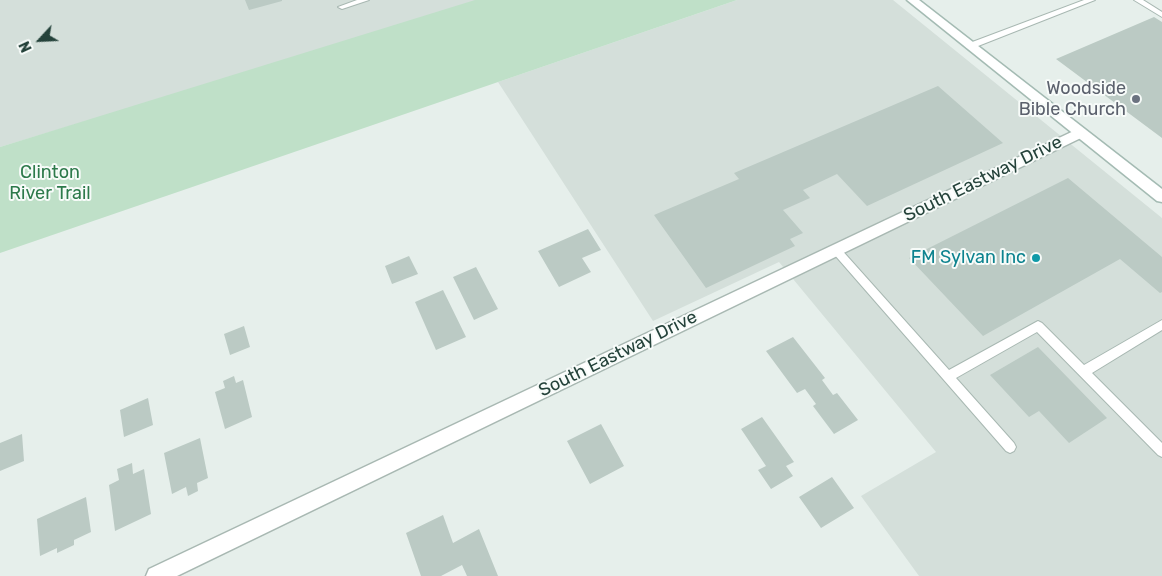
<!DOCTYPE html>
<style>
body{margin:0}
#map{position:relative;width:1162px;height:576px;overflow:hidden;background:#e6efeb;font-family:Rubik,sans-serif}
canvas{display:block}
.north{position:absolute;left:15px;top:15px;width:50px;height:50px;-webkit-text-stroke:4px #f7fbf9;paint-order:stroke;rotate:245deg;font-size:14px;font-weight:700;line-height:20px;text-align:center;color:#24423a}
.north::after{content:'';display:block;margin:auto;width:18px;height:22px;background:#24423a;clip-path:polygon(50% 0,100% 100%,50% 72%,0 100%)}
</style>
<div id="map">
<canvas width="1162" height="576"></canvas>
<div class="north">N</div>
</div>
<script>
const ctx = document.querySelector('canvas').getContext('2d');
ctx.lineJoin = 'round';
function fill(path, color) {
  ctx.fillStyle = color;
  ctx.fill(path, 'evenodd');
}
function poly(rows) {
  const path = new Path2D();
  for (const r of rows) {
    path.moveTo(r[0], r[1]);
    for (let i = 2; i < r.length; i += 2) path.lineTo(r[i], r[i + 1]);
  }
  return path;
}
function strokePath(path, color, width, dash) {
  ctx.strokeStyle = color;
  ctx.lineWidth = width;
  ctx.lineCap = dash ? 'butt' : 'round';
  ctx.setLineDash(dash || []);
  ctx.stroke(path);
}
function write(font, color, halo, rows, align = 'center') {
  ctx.font = font + ' Rubik,sans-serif';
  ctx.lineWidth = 4;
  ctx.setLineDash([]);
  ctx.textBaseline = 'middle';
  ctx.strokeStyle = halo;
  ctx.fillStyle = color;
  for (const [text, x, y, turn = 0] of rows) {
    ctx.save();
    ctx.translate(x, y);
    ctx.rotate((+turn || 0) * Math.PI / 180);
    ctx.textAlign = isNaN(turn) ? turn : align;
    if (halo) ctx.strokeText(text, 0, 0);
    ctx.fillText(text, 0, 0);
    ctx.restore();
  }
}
fill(poly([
 [0,0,488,0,0,147],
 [737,0,893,0,1162,218,1162,576,919,576,861,496,936,452,779,262,653,321,498,82]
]), '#d4dfda');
fill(poly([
 [475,0,737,0,0,253,0,147]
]), '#bfe0c8');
fill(poly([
 [245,0,282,0,282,1,249,10],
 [1154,17,1162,22,1162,138,1056,59],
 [938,86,1003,143,867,206,837,174,803,190,810,198,783,210,803,233,790,239,795,246,706,288,654,215,739,179,734,173],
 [1068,178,1162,257,1162,292,1160,293,1120,259,983,336,909,258],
 [588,229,601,250,582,258,591,272,559,287,538,251],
 [409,256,418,274,392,284,385,266],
 [476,267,498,309,474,320,453,277],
 [443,290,466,337,436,350,415,302],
 [244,326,250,347,230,355,224,334],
 [793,337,825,378,822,380,833,395,837,393,858,420,834,434,813,406,816,404,805,389,797,393,766,351],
 [1038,347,1107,418,1069,443,1039,411,1029,417,990,375],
 [234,376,236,383,243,380,252,417,225,429,215,392,225,388,223,381],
 [148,398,153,425,124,437,120,410],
 [762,417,794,462,786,466,793,476,771,489,758,470,766,466,741,429],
 [601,424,624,466,590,484,567,441],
 [22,434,24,461,0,471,0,443],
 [200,438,208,478,197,483,198,491,188,496,186,487,172,494,164,453],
 [132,463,133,474,144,469,151,514,115,531,109,485,119,480,117,469],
 [832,477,854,508,821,528,799,497],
 [86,497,91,532,74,540,74,545,57,553,57,548,40,556,37,519],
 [443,515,453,543,479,529,498,576,467,576,462,565,441,576,421,576,406,533]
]), '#bbcac4');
const service = poly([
 [357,0,369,0,342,9,338,7,357,0],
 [1084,0,1095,0,973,48,967,48,966,46,967,44,1084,0],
 [1134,0,1143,0,1162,12,1162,17,1134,0],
 [836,246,839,247,949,370,1038,321,1042,323,1084,365,1162,320,1162,330,1092,373,1162,443,1162,457,1158,455,1037,332,956,378,1014,443,1016,447,1014,451,1010,453,1006,451,833,253,831,250,833,247,836,246]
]);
const minor = poly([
 [1080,128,1086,133,1085,136,177,576,146,576,149,569,1080,128]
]);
const secondary = poly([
 [907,0,919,0,1162,189,1162,202,1157,201,907,0]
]);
strokePath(service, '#a8b8b2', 2);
strokePath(minor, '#a8b8b2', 3);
strokePath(secondary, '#a4bbb3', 3);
fill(service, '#fff');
fill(minor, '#fff');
fill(secondary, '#fff');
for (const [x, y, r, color] of [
 [1136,99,5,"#6b7280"],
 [1036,258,5,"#0f9aa8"]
]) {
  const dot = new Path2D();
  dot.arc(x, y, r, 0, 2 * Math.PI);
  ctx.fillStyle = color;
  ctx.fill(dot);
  strokePath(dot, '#f7fbf9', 2);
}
write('18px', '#5b616d', '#f7fbf9', [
 ["Woodside",1126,89],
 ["Bible Church",1126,110]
], 'right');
write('18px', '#2d7a4b', '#f7fbf9', [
 ["Clinton",50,173],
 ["River Trail",50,194]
]);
write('18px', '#24423a', '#f7fbf9', [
 ["South Eastway Drive",983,179,-26],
 ["South Eastway Drive",618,354,-26]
]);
write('18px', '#0d838f', '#f7fbf9', [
 ["FM Sylvan Inc",1026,258]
], 'right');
</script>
